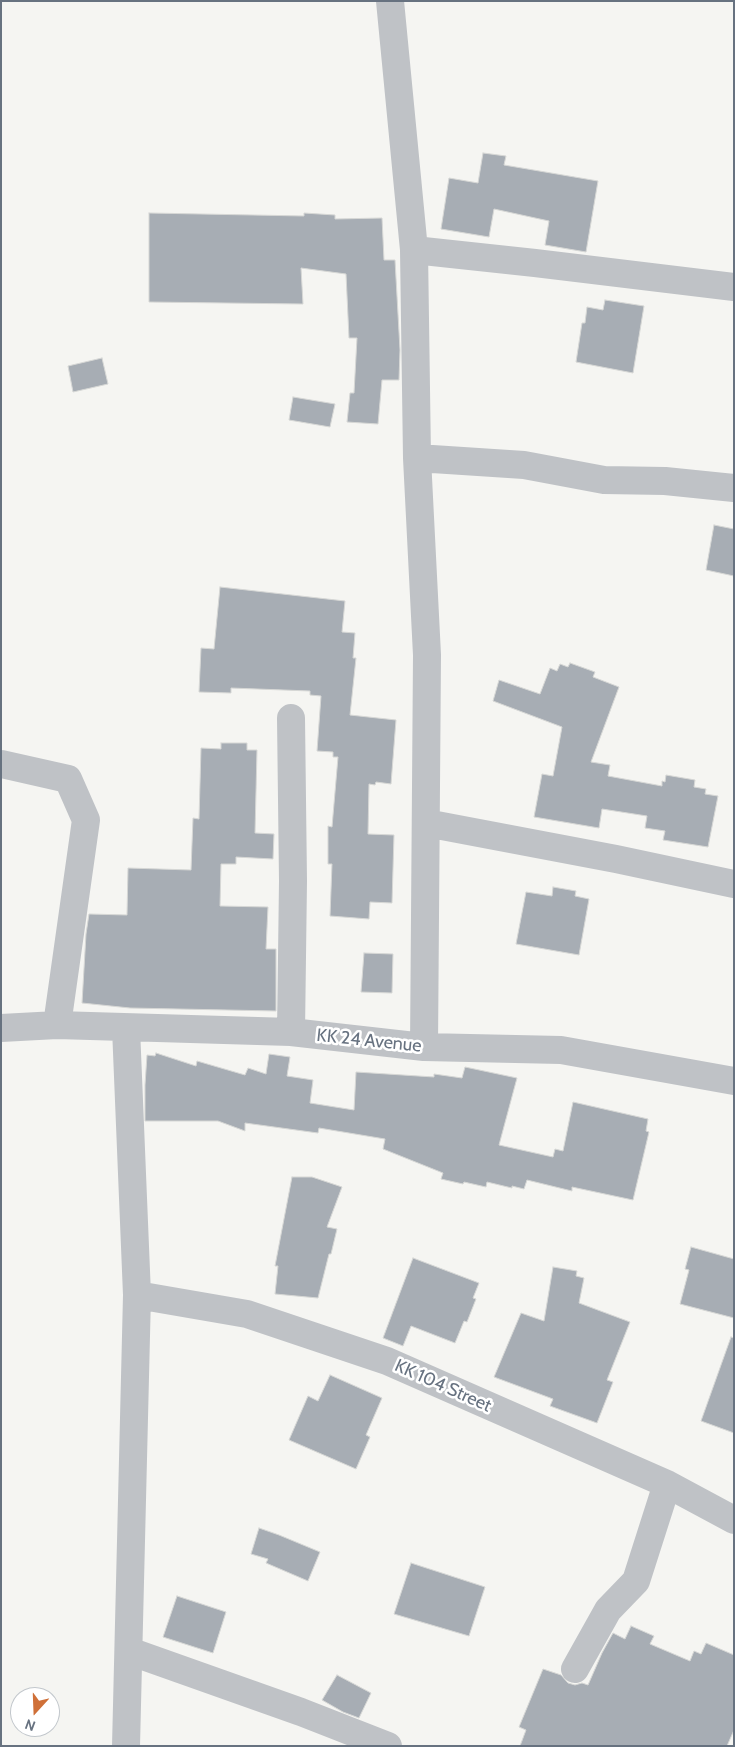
<!DOCTYPE html>
<style>
body{margin:0}
#map{position:relative;width:735px;height:1747px;overflow:hidden;background:#f5f5f2;font-family:Cabin,sans-serif}
canvas{display:block}
.frame{position:absolute;inset:0;border:2px solid #677280;pointer-events:none}
.north{position:absolute;left:10px;top:1687px;width:50px;height:50px;box-sizing:border-box;background:#fff;border:1px solid #c2c7cc;border-radius:50%;rotate:200deg;font-size:14px;font-weight:700;line-height:20px;text-align:center;color:#677280}
.north::after{content:'';display:block;margin:auto;width:18px;height:22px;background:#cf7038;clip-path:polygon(50% 0,100% 100%,50% 72%,0 100%)}
</style>
<div id="map">
<canvas width="735" height="1747"></canvas>
<div class="frame"></div>
<div class="north">N</div>
</div>
<script>
const ctx = document.querySelector('canvas').getContext('2d');
ctx.lineJoin = 'round';
function fill(path, color) {
  ctx.fillStyle = color;
  ctx.fill(path, 'evenodd');
}
function poly(rows) {
  const path = new Path2D();
  for (const r of rows) {
    path.moveTo(r[0], r[1]);
    for (let i = 2; i < r.length; i += 2) path.lineTo(r[i], r[i + 1]);
  }
  return path;
}
function strokePath(path, color, width, dash) {
  ctx.strokeStyle = color;
  ctx.lineWidth = width;
  ctx.lineCap = dash ? 'butt' : 'round';
  ctx.setLineDash(dash || []);
  ctx.stroke(path);
}
function write(font, color, halo, rows, align = 'center') {
  ctx.font = font + ' Cabin,sans-serif';
  ctx.lineWidth = 5;
  ctx.setLineDash([]);
  ctx.textBaseline = 'middle';
  ctx.strokeStyle = halo;
  ctx.fillStyle = color;
  for (const [text, x, y, turn = 0] of rows) {
    ctx.save();
    ctx.translate(x, y);
    ctx.rotate((+turn || 0) * Math.PI / 180);
    ctx.textAlign = isNaN(turn) ? turn : align;
    if (halo) ctx.strokeText(text, 0, 0);
    ctx.fillText(text, 0, 0);
    ctx.restore();
  }
}
const building = poly([
 [483,153,506,156,504,165,598,181,586,252,545,245,549,221,494,209,489,237,441,229,449,178,478,183,483,153],
 [149,213,304,216,304,213,335,215,335,219,382,218,384,260,395,260,400,350,399,380,382,380,378,424,347,422,350,393,354,393,357,338,349,338,346,274,301,268,303,304,149,302,149,213],
 [605,300,644,306,633,373,576,362,582,323,585,323,587,307,603,310,605,300],
 [102,358,108,384,73,392,68,366,102,358],
 [293,397,335,404,330,427,289,420,293,397],
 [714,525,734,529,734,576,706,570,714,525],
 [220,587,345,601,342,632,355,633,353,658,356,658,350,715,396,720,391,784,376,782,375,785,369,784,368,834,394,835,392,903,370,902,369,919,330,916,332,864,328,864,328,826,332,827,338,757,333,757,333,752,317,751,321,696,310,695,310,691,231,688,231,693,199,692,201,648,214,649,220,587],
 [570,663,595,672,593,677,619,687,591,762,610,765,608,776,662,786,662,781,665,782,666,775,695,780,694,787,706,789,705,794,718,796,708,847,663,840,665,831,645,828,647,816,602,809,599,828,534,817,542,774,553,776,562,727,493,701,499,680,540,694,550,668,557,671,560,664,568,667,570,663],
 [221,743,247,743,247,750,257,750,255,833,274,834,273,859,236,857,236,864,221,864,220,906,268,907,266,949,276,949,276,1011,130,1008,82,1003,86,934,89,914,127,915,128,868,191,870,193,818,199,819,201,748,221,749,221,743],
 [553,887,576,891,575,896,589,899,579,955,516,944,526,892,552,896,553,887],
 [364,953,393,954,392,993,361,992,364,953],
 [156,1053,196,1066,197,1061,245,1075,248,1068,266,1074,269,1054,290,1057,287,1076,313,1080,310,1103,354,1110,356,1072,434,1077,434,1074,462,1078,465,1067,517,1078,499,1145,553,1157,555,1149,563,1151,573,1102,648,1119,646,1131,649,1132,633,1200,572,1187,572,1191,527,1180,524,1189,512,1186,512,1188,487,1182,486,1187,464,1182,463,1184,441,1179,443,1173,383,1149,385,1139,319,1128,318,1133,245,1123,245,1131,218,1121,145,1121,145,1085,147,1055,155,1056,156,1053],
 [292,1177,312,1177,342,1187,327,1227,337,1229,331,1254,329,1254,318,1298,275,1294,278,1266,275,1266,292,1177],
 [691,1247,734,1259,734,1318,680,1304,689,1270,685,1269,691,1247],
 [413,1258,479,1283,473,1298,476,1299,467,1322,464,1321,455,1343,411,1326,403,1346,383,1338,413,1258],
 [553,1267,577,1271,576,1276,584,1278,579,1303,630,1322,607,1380,613,1382,597,1423,550,1406,553,1399,494,1377,521,1313,544,1321,553,1267],
 [731,1337,734,1338,734,1433,701,1421,731,1337],
 [330,1375,382,1398,366,1435,370,1437,356,1469,289,1440,308,1396,318,1401,330,1375],
 [259,1528,279,1535,320,1552,308,1581,266,1563,268,1559,251,1554,259,1528],
 [411,1563,485,1587,469,1636,394,1614,411,1563],
 [177,1596,226,1612,213,1653,163,1637,177,1596],
 [631,1626,654,1636,650,1644,690,1661,694,1651,701,1654,706,1643,734,1655,734,1730,727,1746,520,1746,526,1730,519,1727,543,1669,561,1675,568,1683,575,1685,582,1683,588,1685,602,1653,613,1633,625,1639,631,1626],
 [337,1675,371,1693,359,1718,343,1712,322,1700,337,1675]
]);
fill(building, '#a7adb4');
strokePath(building, '#d6d7d5', 1);
strokePath(poly([
 [390,1,414,250,417,458,427,655,424,1047],
 [414,250,535,263,734,287],
 [417,458,524,465,604,480,665,481,734,488],
 [1,764,68,779,86,820,57,1025],
 [426,823,616,859,734,884],
 [1,1028,57,1025,291,1032,424,1047,561,1050,734,1081],
 [126,1028,137,1295,126,1746],
 [291,1032,293,881,291,718],
 [137,1295,247,1314,387,1361,667,1484,734,1520],
 [129,1651,301,1712,388,1746],
 [575,1669,608,1610,636,1581,667,1484]
]), '#bfc2c6', 28);
write('18px', '#677280', '#fff', [
 ["KK 24 Avenue",369,1041,6],
 ["KK 104 Street",443,1386,24]
]);
</script>
